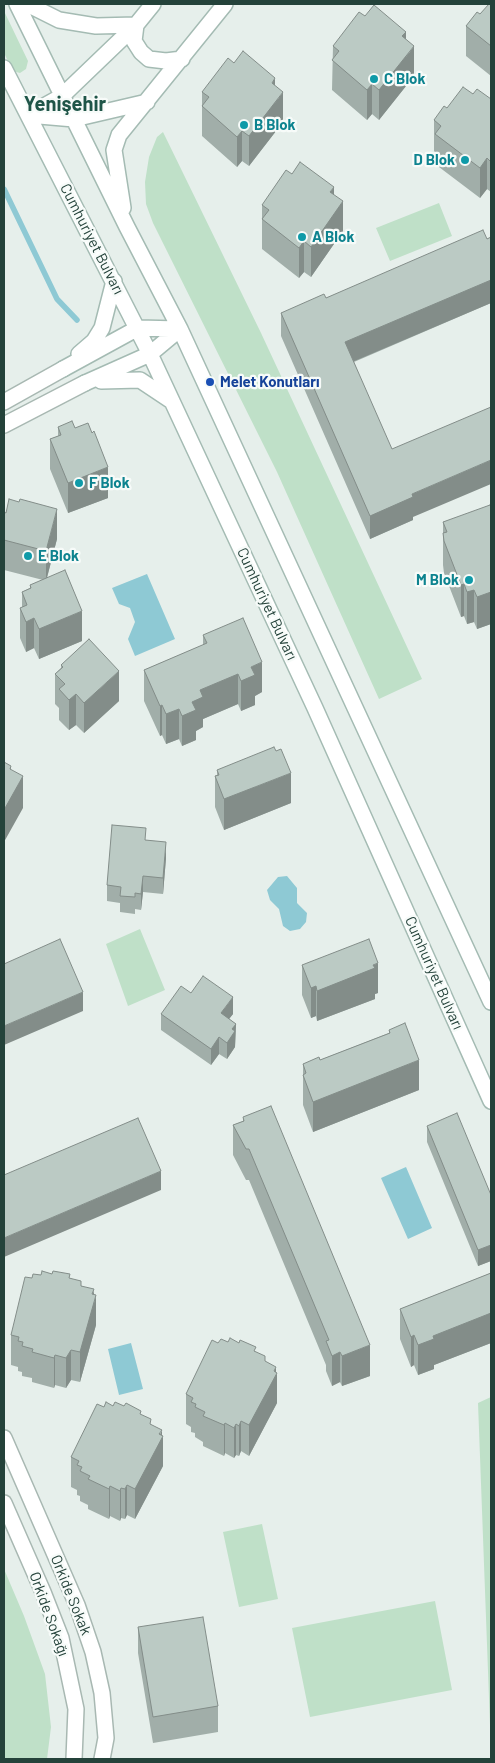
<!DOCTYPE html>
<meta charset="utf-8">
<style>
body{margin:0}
#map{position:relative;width:495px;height:1763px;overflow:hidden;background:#e6efeb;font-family:Barlow,sans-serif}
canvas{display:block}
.frame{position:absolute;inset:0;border:5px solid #24423a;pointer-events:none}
</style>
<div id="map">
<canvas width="495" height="1763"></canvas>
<div class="frame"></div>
</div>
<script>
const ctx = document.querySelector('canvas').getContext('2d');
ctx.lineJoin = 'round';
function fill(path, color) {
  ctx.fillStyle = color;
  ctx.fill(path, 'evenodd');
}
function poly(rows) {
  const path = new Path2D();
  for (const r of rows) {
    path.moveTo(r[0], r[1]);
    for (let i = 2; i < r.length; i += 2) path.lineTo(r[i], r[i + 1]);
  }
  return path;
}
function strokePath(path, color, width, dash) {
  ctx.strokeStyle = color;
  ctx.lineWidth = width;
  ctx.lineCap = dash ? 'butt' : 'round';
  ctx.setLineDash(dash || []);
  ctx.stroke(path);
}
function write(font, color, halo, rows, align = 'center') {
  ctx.font = font + ' Barlow,sans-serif';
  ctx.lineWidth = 4.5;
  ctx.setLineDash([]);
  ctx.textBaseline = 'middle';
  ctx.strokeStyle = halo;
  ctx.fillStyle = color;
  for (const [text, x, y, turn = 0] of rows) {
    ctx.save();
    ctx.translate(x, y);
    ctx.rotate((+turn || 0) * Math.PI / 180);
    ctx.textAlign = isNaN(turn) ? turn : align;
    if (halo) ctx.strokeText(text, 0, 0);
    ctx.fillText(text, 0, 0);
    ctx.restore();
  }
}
fill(poly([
 [4,11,28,61,26,69,20,73,13,71,4,53],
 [163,132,261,333,422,679,379,699,277,472,153,223,146,204,145,182,149,157,157,137],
 [439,203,452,236,390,261,376,228],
 [140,929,165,990,128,1006,106,944],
 [491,1397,491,1752,478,1403],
 [262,1524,278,1599,239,1607,223,1532],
 [4,1569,24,1616,45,1674,51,1727,47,1759,4,1759],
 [435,1601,452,1690,310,1717,292,1628]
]), '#bfe0c8');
fill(poly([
 [147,574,175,639,135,656,128,639,135,622,130,608,119,604,112,588],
 [287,876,297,888,297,903,307,913,306,922,300,929,290,931,283,926,279,909,270,900,267,890,278,877],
 [406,1167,432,1228,408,1239,381,1178],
 [131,1343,143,1389,119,1395,108,1349]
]), '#8ec9d4');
strokePath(poly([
 [4,189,57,299,77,320]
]), '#8ec9d4', 5.5);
const street = poly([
 [4,402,63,369],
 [4,425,85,383],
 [4,1438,77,1605,93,1652,102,1693,106,1738,102,1759],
 [4,1503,43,1592,61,1638,76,1709,74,1759]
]);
const secondary = poly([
 [17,4,127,227,180,329,491,1002],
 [27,4,59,20,96,26,136,25],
 [136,25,134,41,141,52,149,59,166,61,182,59],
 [4,68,150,354,315,708,491,1101],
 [28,115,62,96,136,25,153,4],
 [28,115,74,119,147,102],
 [123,208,114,150,119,135,225,4],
 [79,354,94,341,102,328,114,281],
 [63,369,138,328,180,329],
 [101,381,140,380,170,400],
 [85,383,150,354,180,329]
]);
strokePath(street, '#a8b8b2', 18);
strokePath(secondary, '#a4bbb3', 18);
strokePath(street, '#fff', 15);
strokePath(secondary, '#fff', 15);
fill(poly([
 [491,4,491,76,466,56,466,26,480,14],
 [365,16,406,39,414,76,379,120,372,114,367,120,332,90,333,46],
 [234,63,275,86,283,122,249,166,242,161,237,167,202,136,202,92],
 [473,94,491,99,491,192,487,189,480,198,435,164,435,152,434,151,434,120,447,108],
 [292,174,334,194,343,231,311,277,304,272,299,278,262,249,262,205],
 [491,237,491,303,354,362,413,517,413,520,370,539,281,336,281,313,326,298],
 [58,427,75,428,108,498,68,513,50,469,50,439,58,436],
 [491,508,491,624,477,629,474,622,467,624,464,616,461,617,444,573,443,565,443,522],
 [4,512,57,539,47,578,82,641,39,659,34,648,26,652,20,638,20,608,22,607,22,592,30,588,30,585,43,580,4,570],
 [203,635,262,692,255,696,255,705,241,711,238,704,203,719,203,727,196,731,196,740,182,746,179,739,166,744,162,735,160,736,144,701,144,670,203,645],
 [61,665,119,701,84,733,76,725,69,730,59,720,59,708,55,704,55,674,61,668],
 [217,770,291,803,224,830,215,807,215,776,217,775],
 [146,840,166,858,163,894,143,892,141,910,135,909,135,914,120,912,120,903,107,901,107,885],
 [302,965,378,993,375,994,375,999,317,1021,316,1016,311,1018,302,995],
 [191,993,233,1014,229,1019,236,1024,235,1047,227,1059,219,1054,211,1065,161,1030,161,1014],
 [389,1030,419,1090,313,1132,303,1105,303,1064,320,1060,389,1033],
 [243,1117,370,1376,342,1386,340,1382,332,1386,326,1371,326,1365,249,1180,246,1180,233,1155,233,1125,243,1121],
 [427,1126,491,1195,491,1261,478,1266,427,1142],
 [491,1273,491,1343,434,1365,434,1369,418,1375,414,1365,411,1367,400,1339,400,1309],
 [41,1275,70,1279,94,1294,96,1325,80,1382,71,1380,66,1388,55,1385,54,1388,32,1382,32,1378,22,1376,22,1372,18,1371,18,1367,11,1365,11,1335,32,1278],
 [228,1342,239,1343,256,1352,276,1372,277,1403,249,1456,241,1451,239,1456,236,1455,234,1458,225,1453,224,1456,203,1446,203,1442,195,1437,195,1433,191,1432,191,1427,186,1424,186,1394,218,1343],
 [113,1406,141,1415,162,1435,163,1466,135,1519,127,1515,125,1519,121,1518,120,1521,110,1516,109,1519,88,1509,88,1505,80,1501,80,1496,77,1495,77,1490,71,1487,71,1457,104,1407],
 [138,1627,218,1706,218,1732,153,1743,138,1653]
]), '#a1aea9');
fill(poly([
 [406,32,406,57,414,46,414,76,379,120,379,90,402,36],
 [275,78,275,103,283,92,283,122,249,166,249,136,272,83],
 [372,84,372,114,367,120,367,90],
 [242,131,242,161,237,167,237,137],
 [487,158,487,189,480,198,480,168],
 [334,187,334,213,343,201,343,231,311,277,311,247,330,192],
 [304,241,304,272,299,278,299,248],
 [491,280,491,303,345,365,345,342],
 [491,460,491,484,413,517,413,520,370,539,370,516,412,494],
 [108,467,108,498,68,513,68,483],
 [57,509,57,539,46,581,46,551],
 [464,584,464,616,461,617,461,585],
 [474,590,474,622,467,624,467,592],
 [491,592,491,624,477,629,477,597],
 [82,611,82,641,39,659,39,629],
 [34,618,34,648,26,652,26,622],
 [262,662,262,692,255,696,255,705,241,711,241,681,251,667],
 [119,671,119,701,84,733,84,703],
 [238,674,238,704,203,719,203,727,196,731,196,740,182,746,182,716,200,690],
 [76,694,76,725,69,730,69,700],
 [162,705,162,735,160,736,160,706],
 [179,709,179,739,166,744,166,714],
 [11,766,11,796,23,776,23,808,4,842,4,810,10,769],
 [291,773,291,803,224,830,224,799],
 [166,842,166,858,163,894,163,878],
 [143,876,143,892,141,910,141,894],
 [378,963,378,993,375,994,375,999,317,1021,317,991],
 [316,986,316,1016,311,1018,311,988],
 [83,992,83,1011,4,1045,4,1026],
 [233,997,233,1014,221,1029,221,1013],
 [236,1024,235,1047,227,1059,227,1043,232,1029],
 [219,1037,219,1054,211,1065,211,1049],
 [419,1060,419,1090,313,1132,313,1102],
 [161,1171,161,1190,4,1257,4,1238],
 [491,1245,491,1261,478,1266,478,1250],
 [94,1289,94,1303,96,1295,96,1325,80,1382,80,1352],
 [491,1313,491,1343,434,1365,434,1369,418,1375,418,1345,433,1336],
 [414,1335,414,1365,411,1367,411,1337],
 [370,1345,370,1376,342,1386,342,1356],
 [71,1350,71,1380,66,1388,66,1358],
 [340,1352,340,1382,332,1386,332,1356],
 [55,1355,55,1385,54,1388,54,1358],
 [276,1367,276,1375,277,1373,277,1403,249,1456,249,1425],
 [241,1421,241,1451,239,1456,239,1426],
 [225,1423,225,1453,224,1456,224,1425],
 [236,1424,236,1455,234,1458,234,1428],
 [162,1430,162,1438,163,1436,163,1466,135,1519,135,1489],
 [127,1485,127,1515,125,1519,125,1489],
 [110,1486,110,1516,109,1519,109,1489],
 [121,1488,121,1518,120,1521,120,1491]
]), '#838d89');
const building = poly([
 [489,4,491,4,491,46,466,26,477,12,480,14,489,4],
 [374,5,406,32,402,36,414,46,379,90,372,84,367,90,332,60,339,51,333,46,359,12,365,16,374,5],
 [243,51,275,78,272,83,283,92,249,136,242,131,237,137,202,106,209,97,202,92,228,58,234,63,243,51],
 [463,87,473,94,477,89,491,99,491,162,487,158,480,168,435,134,441,126,434,120,444,106,447,108,463,87],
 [300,162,334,187,330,192,343,201,311,247,304,241,299,248,262,219,269,210,262,205,286,170,292,174,300,162],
 [483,230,487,239,491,237,491,280,345,342,392,449,491,407,491,460,412,494,413,497,370,516,281,313,324,294,326,298,483,230],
 [72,421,75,428,88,423,92,433,94,431,108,467,68,483,50,439,61,435,58,427,72,421],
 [9,499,19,502,20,499,57,509,46,551,4,540,4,512,6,513,9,499],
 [490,505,491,508,491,592,477,597,474,590,467,592,464,584,461,585,444,541,443,533,447,532,443,522,490,505],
 [65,570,82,611,39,629,34,618,26,622,20,608,27,605,22,592,31,588,30,585,65,570],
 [243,618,262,662,251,667,255,675,241,681,238,674,200,690,203,697,192,702,196,710,182,716,179,709,166,714,162,705,160,706,144,670,207,643,203,635,243,618],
 [89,639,119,671,84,703,76,694,69,700,59,689,65,684,55,674,63,667,61,665,89,639],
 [274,747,276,751,281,749,291,773,224,799,215,776,219,775,217,770,274,747],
 [4,762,11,766,10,769,23,776,4,810,4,762],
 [112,825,146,828,145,840,166,842,163,878,143,876,141,894,135,893,135,897,120,896,121,887,107,885,112,825],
 [60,939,83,992,4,1026,4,964,60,939],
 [369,939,378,963,373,965,375,968,317,991,316,986,311,988,302,965,369,939],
 [203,976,233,997,221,1013,236,1024,232,1029,235,1031,227,1043,219,1037,211,1049,161,1014,181,986,191,993,203,976],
 [405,1023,419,1060,313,1102,303,1075,306,1073,303,1064,319,1057,320,1060,390,1033,389,1030,405,1023],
 [271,1106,370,1345,342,1356,340,1352,332,1356,326,1341,329,1340,249,1149,246,1149,233,1125,244,1121,243,1117,271,1106],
 [457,1113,491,1195,491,1245,478,1250,427,1126,457,1113],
 [138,1118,161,1171,4,1238,4,1175,138,1118],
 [42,1271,52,1274,53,1271,70,1274,69,1278,81,1281,81,1286,94,1289,92,1294,96,1295,80,1352,71,1350,66,1358,55,1355,54,1358,32,1352,33,1349,22,1346,23,1342,18,1341,19,1337,11,1335,25,1277,32,1278,33,1274,41,1275,42,1271],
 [491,1273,491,1313,433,1336,434,1339,418,1345,414,1335,411,1337,400,1309,491,1273],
 [230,1338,239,1343,240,1340,256,1347,254,1351,265,1356,265,1361,276,1367,274,1371,277,1373,249,1425,241,1421,239,1426,236,1424,234,1428,225,1423,224,1425,203,1416,205,1412,195,1407,196,1404,191,1402,193,1398,186,1394,212,1340,218,1343,221,1339,228,1342,230,1338],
 [106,1402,113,1406,115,1402,124,1406,126,1403,141,1411,140,1414,151,1419,150,1424,162,1430,159,1434,163,1436,135,1489,127,1485,125,1489,121,1488,120,1491,110,1486,109,1489,88,1479,90,1476,80,1471,82,1467,77,1465,79,1461,71,1457,97,1404,104,1407,106,1402],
 [203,1617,218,1706,153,1717,138,1627,203,1617]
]);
fill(building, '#bbcac4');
strokePath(building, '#838d89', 1);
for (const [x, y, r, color] of [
 [374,79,5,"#0f9aa8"],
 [244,125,5,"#0f9aa8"],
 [465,160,5,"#0f9aa8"],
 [302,237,5,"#0f9aa8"],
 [210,382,5,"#1a4fb4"],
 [79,483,5,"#0f9aa8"],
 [28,556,5,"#0f9aa8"],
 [469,580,5,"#0f9aa8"]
]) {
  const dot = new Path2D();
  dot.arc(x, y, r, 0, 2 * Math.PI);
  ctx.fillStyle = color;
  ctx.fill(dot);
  strokePath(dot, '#f7fbf9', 2);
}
write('bold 15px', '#0d838f', '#f7fbf9', [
 ["C Blok",384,79],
 ["B Blok",254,125],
 ["D Blok",455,160,"right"],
 ["A Blok",312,237],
 ["F Blok",89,483],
 ["E Blok",38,556],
 ["M Blok",459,580,"right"]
], 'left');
write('15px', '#24423a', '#f7fbf9', [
 ["Cumhuriyet Bulvarı",92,239,63],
 ["Cumhuriyet Bulvarı",267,604,65],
 ["Cumhuriyet Bulvarı",434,973,66],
 ["Orkide Sokak",71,1595,68],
 ["Orkide Sokağı",49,1614,70]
]);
write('bold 15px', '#164399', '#f7fbf9', [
 ["Melet Konutları",220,382]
], 'left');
write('bold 20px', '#1f5548', '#f7fbf9', [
 ["Yenişehir",65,104]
]);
</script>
